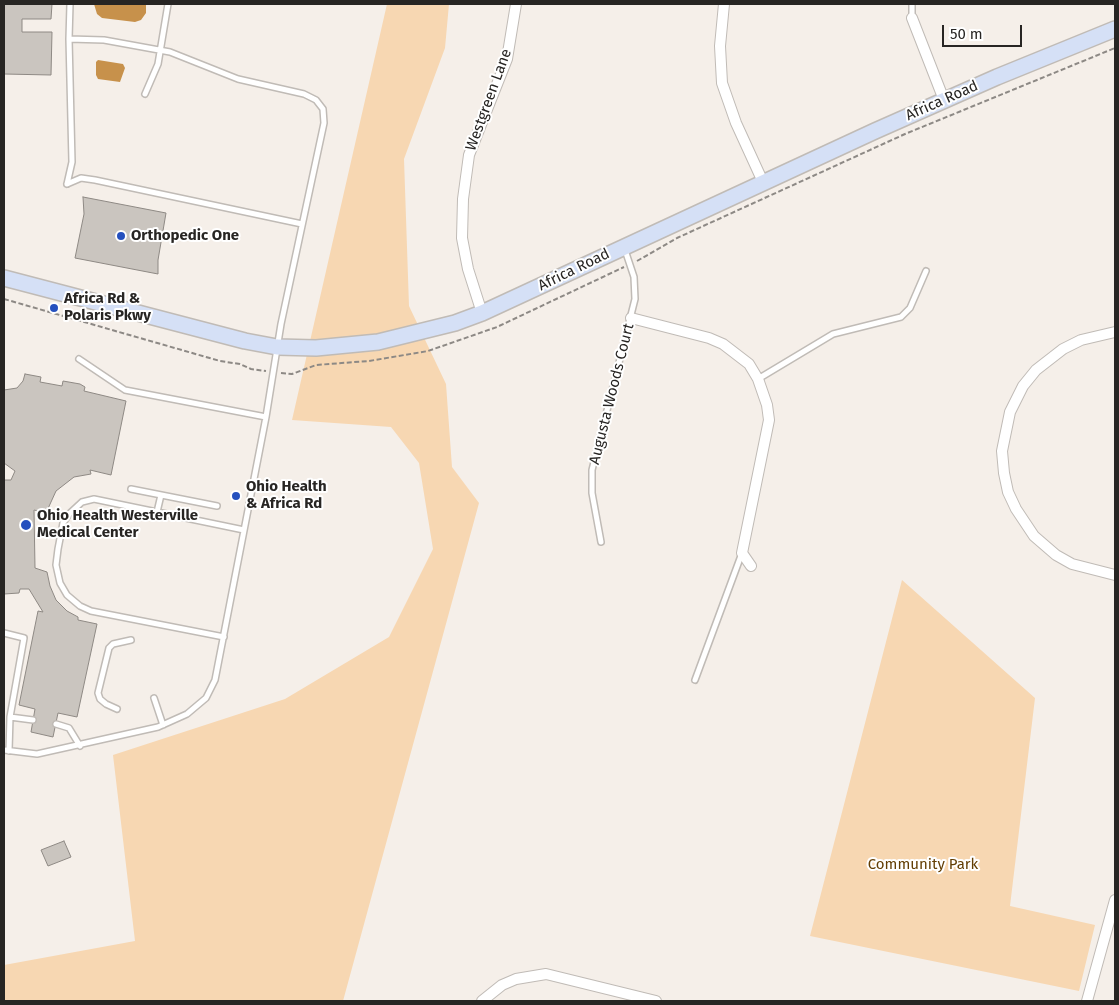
<!DOCTYPE html>
<style>
body{margin:0}
#map{position:relative;width:1119px;height:1005px;overflow:hidden;background:#f5efe9;font-family:"Fira Sans",sans-serif}
canvas{display:block}
.frame{position:absolute;inset:0;border:5px solid #272523;pointer-events:none}
.scale{position:absolute;left:942px;top:25px;width:80px;height:22px;box-sizing:border-box;border:2px solid #272523;border-top:0;padding-left:6px;font-size:15px;line-height:18px;white-space:nowrap;color:#272523;-webkit-text-stroke:4px #fff;paint-order:stroke}
</style>
<div id="map">
<canvas width="1119" height="1005"></canvas>
<div class="frame"></div>
<div class="scale">50 m</div>
</div>
<script>
const ctx = document.querySelector('canvas').getContext('2d');
ctx.lineJoin = 'round';
function fill(path, color) {
  ctx.fillStyle = color;
  ctx.fill(path, 'evenodd');
}
function poly(rows) {
  const path = new Path2D();
  for (const r of rows) {
    path.moveTo(r[0], r[1]);
    for (let i = 2; i < r.length; i += 2) path.lineTo(r[i], r[i + 1]);
  }
  return path;
}
function strokePath(path, color, width, dash) {
  ctx.strokeStyle = color;
  ctx.lineWidth = width;
  ctx.lineCap = dash ? 'butt' : 'round';
  ctx.setLineDash(dash || []);
  ctx.stroke(path);
}
function write(font, color, halo, rows, align = 'center') {
  ctx.font = font + ' "Fira Sans",sans-serif';
  ctx.lineWidth = 4;
  ctx.setLineDash([]);
  ctx.textBaseline = 'middle';
  ctx.strokeStyle = halo;
  ctx.fillStyle = color;
  for (const [text, x, y, turn = 0] of rows) {
    ctx.save();
    ctx.translate(x, y);
    ctx.rotate((+turn || 0) * Math.PI / 180);
    ctx.textAlign = isNaN(turn) ? turn : align;
    if (halo) ctx.strokeText(text, 0, 0);
    ctx.fillText(text, 0, 0);
    ctx.restore();
  }
}
fill(poly([
 [387,4,449,4,445,48,404,159,409,306,446,384,452,467,479,503,343,1001,4,1001,4,965,135,941,113,755,285,699,389,637,433,549,419,463,391,427,292,420],
 [902,580,1035,698,1010,906,1095,925,1079,991,810,936]
]), '#f7d7b2');
fill(poly([
 [94,4,146,4,146,13,141,20,135,22,102,18,97,14],
 [98,60,123,64,125,68,120,82,98,79,96,75,96,62]
]), '#c7914b');
const building = poly([
 [4,4,52,4,51,19,22,19,22,32,52,32,51,75,4,74,4,4],
 [83,197,166,213,158,260,158,274,75,258,84,214,83,197],
 [25,374,41,377,40,382,62,386,63,381,80,384,85,387,84,391,126,401,111,475,90,470,91,474,74,477,56,491,46,513,34,510,35,568,47,572,50,586,56,600,67,611,78,617,78,620,97,624,77,717,58,713,53,737,31,732,35,709,19,705,38,611,43,612,29,589,20,589,19,593,4,594,4,480,11,480,15,471,4,463,4,390,17,388,23,381,25,374],
 [64,841,71,857,48,866,41,850,64,841]
]);
fill(building, '#cac5bf');
strokePath(building, '#8e8984', 1);
const lane = poly([
 [912,4,912,18],
 [145,94,158,64,168,4],
 [67,184,81,178,95,180,302,224],
 [67,184,72,162,69,39,70,4],
 [79,359,125,390,266,417],
 [758,379,833,334,901,317,910,308,926,271],
 [131,489,217,506],
 [157,512,161,495],
 [601,542,592,493,592,470,635,299,634,277,625,250],
 [4,633,24,638,10,717,9,751],
 [224,637,91,611,80,606,67,595,60,583,56,565,58,549,63,523,69,514,82,502,94,499,244,530],
 [695,680,742,553],
 [154,698,163,725],
 [117,709,106,704,100,699,98,693,109,648,113,644,131,640],
 [10,717,33,720],
 [56,724,69,728,80,746],
 [4,750,37,754,158,727,187,714,206,698,215,680,266,417,281,324,324,123,323,109,316,100,304,94,238,79,170,52,104,40,69,39]
]);
const street = poly([
 [724,4,720,46,722,83,736,123,763,182],
 [912,18,944,100],
 [482,313,468,269,462,238,463,199,469,155,507,59,516,4],
 [631,318,709,338,723,344,749,364,758,379,767,405,769,420,742,553,751,566],
 [1115,332,1081,340,1063,349,1036,370,1023,386,1010,412,1002,451,1004,473,1008,492,1016,509,1034,536,1056,555,1072,564,1115,575],
 [482,1001,502,985,516,979,546,974,656,1001],
 [1087,1001,1115,900]
]);
const secondary = poly([
 [4,278,245,341,277,347,316,348,378,342,455,323,482,313,875,131,997,77,1115,29]
]);
strokePath(lane, '#c0bbb6', 8);
strokePath(street, '#c0bbb6', 12);
strokePath(secondary, '#c0bbb6', 18);
strokePath(poly([
 [637,261,677,238,905,134,1115,48],
 [4,299,220,361,240,364,251,369,266,371],
 [281,373,292,374,316,365,369,361,428,351,497,327,624,267]
]), '#8d8985', 2, [5, 2.5]);
strokePath(lane, '#fff', 5);
strokePath(street, '#fff', 10);
strokePath(secondary, '#d5e0f6', 15);
for (const [x, y, r, color] of [
 [121,236,5,"#2550be"],
 [54,308,5,"#2550be"],
 [236,496,5,"#2550be"],
 [26,525,6,"#2550be"]
]) {
  const dot = new Path2D();
  dot.arc(x, y, r, 0, 2 * Math.PI);
  ctx.fillStyle = color;
  ctx.fill(dot);
  strokePath(dot, '#fff', 2);
}
write('15px', '#272523', '#fff', [
 ["Westgreen Lane",489,100,-70],
 ["Africa Road",942,101,-24],
 ["Africa Road",574,270,-26],
 ["Augusta Woods Court",612,394,-76]
]);
write('bold 15px', '#272523', '#fff', [
 ["Orthopedic One",131,236],
 ["Africa Rd &",64,299],
 ["Polaris Pkwy",64,316],
 ["Ohio Health",246,487],
 ["& Africa Rd",246,504],
 ["Ohio Health Westerville",37,516],
 ["Medical Center",37,533]
], 'left');
write('15px', '#633e04', '#fff', [
 ["Community Park",923,865]
]);
</script>
